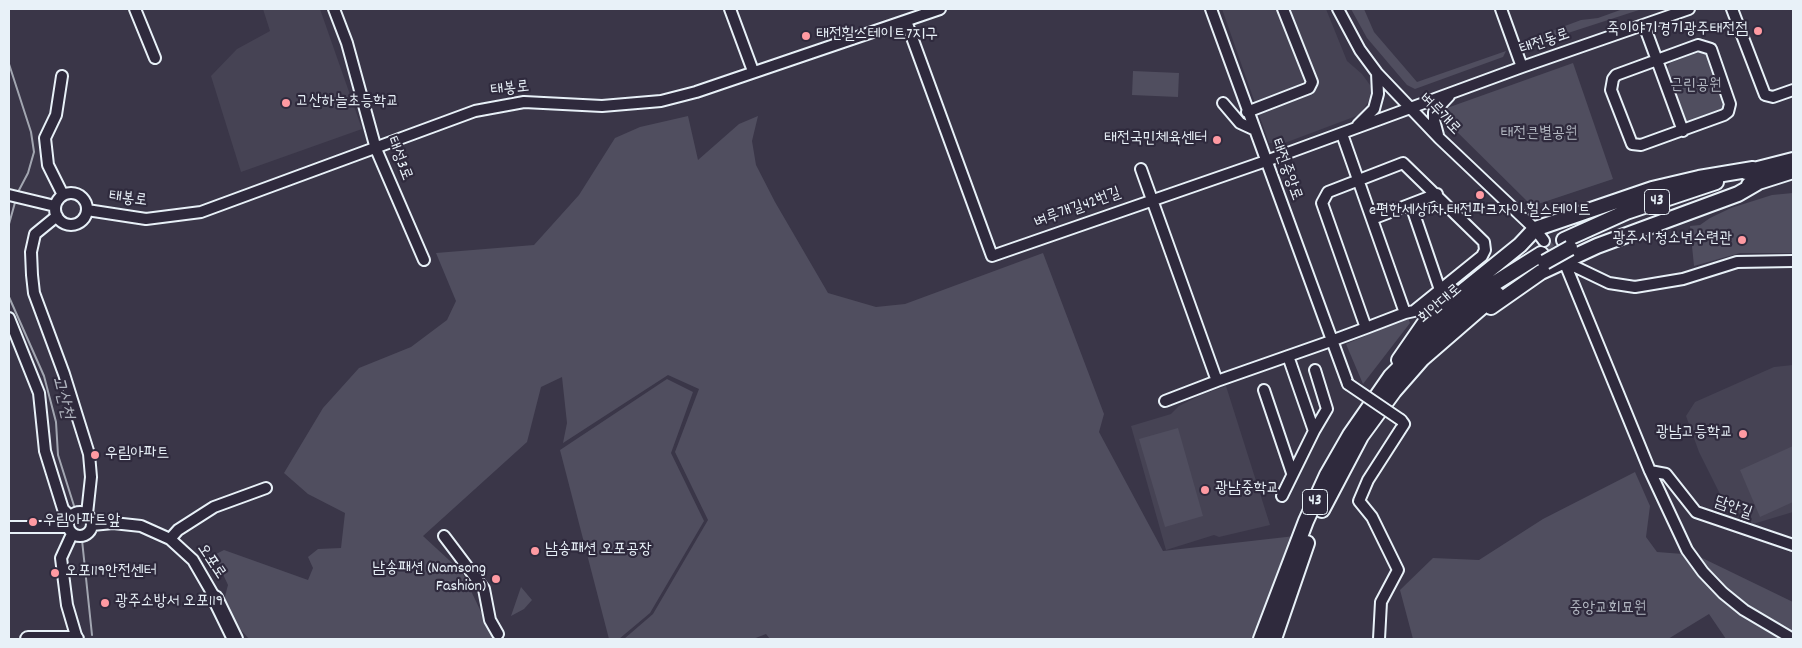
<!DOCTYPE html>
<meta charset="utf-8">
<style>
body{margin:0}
#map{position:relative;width:1802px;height:648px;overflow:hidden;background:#3a3648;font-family:Dekko,sans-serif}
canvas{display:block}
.frame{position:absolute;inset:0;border:10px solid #e8f1f8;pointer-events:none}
</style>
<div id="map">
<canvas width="1802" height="648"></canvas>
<div class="frame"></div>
</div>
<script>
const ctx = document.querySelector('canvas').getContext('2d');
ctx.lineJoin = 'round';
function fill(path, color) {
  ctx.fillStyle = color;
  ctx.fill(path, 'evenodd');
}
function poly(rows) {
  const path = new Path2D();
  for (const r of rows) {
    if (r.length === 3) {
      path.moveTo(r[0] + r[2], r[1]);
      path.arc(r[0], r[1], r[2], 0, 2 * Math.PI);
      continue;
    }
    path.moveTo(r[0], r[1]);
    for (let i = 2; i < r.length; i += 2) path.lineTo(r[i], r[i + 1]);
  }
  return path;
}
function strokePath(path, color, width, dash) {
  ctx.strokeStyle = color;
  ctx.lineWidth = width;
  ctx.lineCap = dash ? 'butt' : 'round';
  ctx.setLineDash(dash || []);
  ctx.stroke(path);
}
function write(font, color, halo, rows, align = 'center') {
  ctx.font = font + ' Dekko,"Poor Story",sans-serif';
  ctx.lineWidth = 4.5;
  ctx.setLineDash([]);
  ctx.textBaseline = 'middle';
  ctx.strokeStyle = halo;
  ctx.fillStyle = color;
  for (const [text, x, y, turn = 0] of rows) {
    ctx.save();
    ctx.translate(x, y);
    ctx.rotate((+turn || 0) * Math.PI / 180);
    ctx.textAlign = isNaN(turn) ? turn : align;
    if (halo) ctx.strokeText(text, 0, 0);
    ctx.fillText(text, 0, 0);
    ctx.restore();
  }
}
fill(poly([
 [263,9,320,9,362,129,241,172,211,76,237,49,270,31],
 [1222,9,1326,9,1347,61,1362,74,1375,92,1359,115,1282,144,1269,143],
 [1793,365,1793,512,1753,524,1724,502,1699,452,1686,416,1695,402,1774,367],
 [1226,386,1270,525,1219,537,1214,535,1166,550,1131,426,1171,414,1179,406,1201,395]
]), '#464354');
fill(poly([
 [1351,9,1364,9,1374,32,1417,82,1506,51,1503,57,1415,89,1407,85,1367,38],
 [1623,9,1642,9,1531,45,1522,42,1581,20,1598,18],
 [1701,51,1707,54,1726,105,1723,110,1690,122,1684,120,1666,70,1670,63],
 [1573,63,1613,179,1532,206,1443,118,1447,108],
 [1133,71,1179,73,1178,97,1132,95],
 [688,116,698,160,739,124,758,116,752,141,756,165,775,202,828,293,876,307,905,304,1043,253,1104,414,1099,432,1163,551,1295,536,1256,639,770,639,766,634,753,639,624,639,653,614,708,520,675,452,699,389,668,375,563,443,567,423,562,377,541,387,527,442,423,536,462,572,494,639,249,639,234,622,224,600,228,585,214,555,224,550,308,580,313,568,308,557,318,549,341,548,345,513,308,494,284,473,323,408,359,368,411,347,447,320,456,301,436,253,534,245,579,195,615,138,640,127],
 [1793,193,1793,253,1740,253,1694,266,1690,226,1700,225,1710,218,1731,208,1772,195],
 [1408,318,1410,323,1363,384,1346,344],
 [667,379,693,392,671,453,704,521,650,613,619,639,609,639,560,450],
 [1178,428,1203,516,1165,527,1139,439],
 [1793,446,1793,502,1760,517,1740,470],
 [1635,472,1650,506,1646,537,1657,552,1696,555,1793,602,1793,639,1726,639,1709,614,1668,639,1413,639,1400,590,1433,558,1479,560,1543,519],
 [521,587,532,600,524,609,511,616]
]), '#504e5f');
strokePath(poly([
 [9,64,31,132,34,152,28,173,18,192],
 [9,224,16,199],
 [9,297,44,376,56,422,58,455,75,509],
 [82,540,92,635]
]), '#a2a6b1', 2);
strokePath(poly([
 [1544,241,1558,258]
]), '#545262', 10, [10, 5]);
const minor = poly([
 [135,9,155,58],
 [334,9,347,43,376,149,424,260],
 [730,9,753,71],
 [1211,9,1348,384],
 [1338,9,1360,50,1377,73,1439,138,1535,229,1544,241],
 [1501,9,1522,67],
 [1732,9,1765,95,1773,97,1793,90],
 [906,21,992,256,1266,161,1522,67,1689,9],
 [1644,25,1683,131],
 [1698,45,1711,49,1730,104,1728,112,1724,115,1641,145,1632,144,1611,90,1613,79,1616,75,1698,45],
 [62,76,56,115,45,138,48,165,63,195],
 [1223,103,1240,123,1253,129],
 [1247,112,1309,88,1312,82,1283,9],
 [1358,125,1374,109,1378,94,1377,73],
 [1342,134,1405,313],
 [1438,135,1434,120,1434,112,1449,96],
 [1141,169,1217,381],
 [71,209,16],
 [9,195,55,206],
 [1411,205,1440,290],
 [87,210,146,219,201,212,475,111,524,102,602,106,661,101,696,92,940,9],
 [57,216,35,234,31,252,32,275,34,293,64,374,89,454,91,477,87,514],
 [1372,219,1437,194],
 [1561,260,1609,283,1635,287,1683,279,1737,262,1793,261],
 [1564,261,1650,471,1687,550,1703,572,1723,593,1744,610,1793,639],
 [9,318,39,393,45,451,63,509,71,517],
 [1264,390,1292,473],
 [1165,401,1217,381,1331,341,1366,328,1405,313,1414,311,1482,256,1485,250,1484,242,1403,163,1328,192,1322,203,1366,328],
 [1314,431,1327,409,1315,370],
 [1650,471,1666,474,1696,512,1793,545],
 [1282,496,1314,431,1288,356],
 [80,524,12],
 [92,525,113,523,141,526,170,539,193,560,215,598],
 [9,527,68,527],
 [72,534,61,558,67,605,77,639],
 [444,536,484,589,490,620,498,634],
 [170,539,178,530,214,507,266,488],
 [1379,639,1381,602,1398,570,1372,517,1359,501,1368,480,1404,424,1401,420]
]);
const highway = poly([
 [1746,172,1793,160],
 [1749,185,1793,171],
 [1564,240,1626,212,1716,182],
 [1491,307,1541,272,1597,246,1738,194,1757,183],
 [1399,360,1426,321,1520,245,1535,229,1652,189,1699,178,1753,169],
 [1322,510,1361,436,1394,391,1422,359,1497,294],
 [215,598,235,639],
 [28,639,76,639],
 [1261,639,1306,521,1327,475,1350,435,1391,376,1443,324,1495,283,1541,254],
 [1274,639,1307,543]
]);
strokePath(minor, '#e8f1f8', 14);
strokePath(highway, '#e8f1f8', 18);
strokePath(minor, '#2f2a3d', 10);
strokePath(highway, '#2f2a3d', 14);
const minorBridge = poly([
 [1348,384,1401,420]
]);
const highwayBridge = poly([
 [1545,262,1570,248]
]);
strokePath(minorBridge, '#e8f1f8', 14, []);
strokePath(highwayBridge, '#e8f1f8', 18, []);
strokePath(minorBridge, '#2f2a3d', 10);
strokePath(highwayBridge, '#2f2a3d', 14);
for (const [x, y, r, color] of [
 [1758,31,5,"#ff9aa2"],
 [806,36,5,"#ff9aa2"],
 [286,103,5,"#ff9aa2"],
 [1217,140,5,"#ff9aa2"],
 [1480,195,5,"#ff9aa2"],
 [1742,240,5,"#ff9aa2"],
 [1743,434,5,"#ff9aa2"],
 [95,455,5,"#ff9aa2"],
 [1205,490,5,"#ff9aa2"],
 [33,522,5,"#ff9aa2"],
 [535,551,5,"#ff9aa2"],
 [55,573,5,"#ff9aa2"],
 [496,579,5,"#ff9aa2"],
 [105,603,5,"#ff9aa2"]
]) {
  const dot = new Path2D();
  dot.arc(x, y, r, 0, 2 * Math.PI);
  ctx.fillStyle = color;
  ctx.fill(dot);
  strokePath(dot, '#2f2a3d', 2);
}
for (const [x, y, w] of [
 [1657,202,25],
 [1315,502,25]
]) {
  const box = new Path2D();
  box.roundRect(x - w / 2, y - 12.5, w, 25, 4);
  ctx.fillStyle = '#2f2a3d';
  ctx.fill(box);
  strokePath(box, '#e8f1f8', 1);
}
write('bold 15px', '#e8f1f8', null, [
 ["43",1657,202],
 ["43",1315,502]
]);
write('16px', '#e8f1f8', '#2f2a3d', [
 ["죽이야기경기광주태전점",1748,31,"right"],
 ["태전힐스테이트7지구",816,36],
 ["고산하늘초등학교",296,103],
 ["태전국민체육센터",1207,140,"right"],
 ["e편한세상1차.태전파크자이.힐스테이트",1480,212,"center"],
 ["광주시 청소년수련관",1732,240,"right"],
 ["광남고등학교",1733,434,"right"],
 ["우림아파트",105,455],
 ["광남중학교",1215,490],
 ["우림아파트앞",43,522],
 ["남송패션 오포공장",545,551],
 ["남송패션 (Namsong",486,570,"right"],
 ["Fashion)",486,588,"right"],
 ["오포119안전센터",65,573],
 ["광주소방서 오포119",115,603]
], 'left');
write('16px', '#e8f1f8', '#2f2a3d', [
 ["태전동로",1545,43,-19],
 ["태봉로",510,90,-6],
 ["벼루개로",1439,115,46],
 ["태성3로",398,159,69],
 ["태전중앙로",1285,170,70],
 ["태봉로",128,200,7],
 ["벼루개길42번길",1078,209,-20],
 ["회안대로",1441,305,-41],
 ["담안길",1733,509,19],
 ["오포로",210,562,56]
]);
write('16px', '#b3b8c2', '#2f2a3d', [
 ["근린공원",1696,87],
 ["태전큰별공원",1539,135],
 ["중앙교회묘원",1608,610]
]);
write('italic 18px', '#aeb2bd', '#2f2a3d', [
 ["고산천",61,398,76]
]);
</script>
